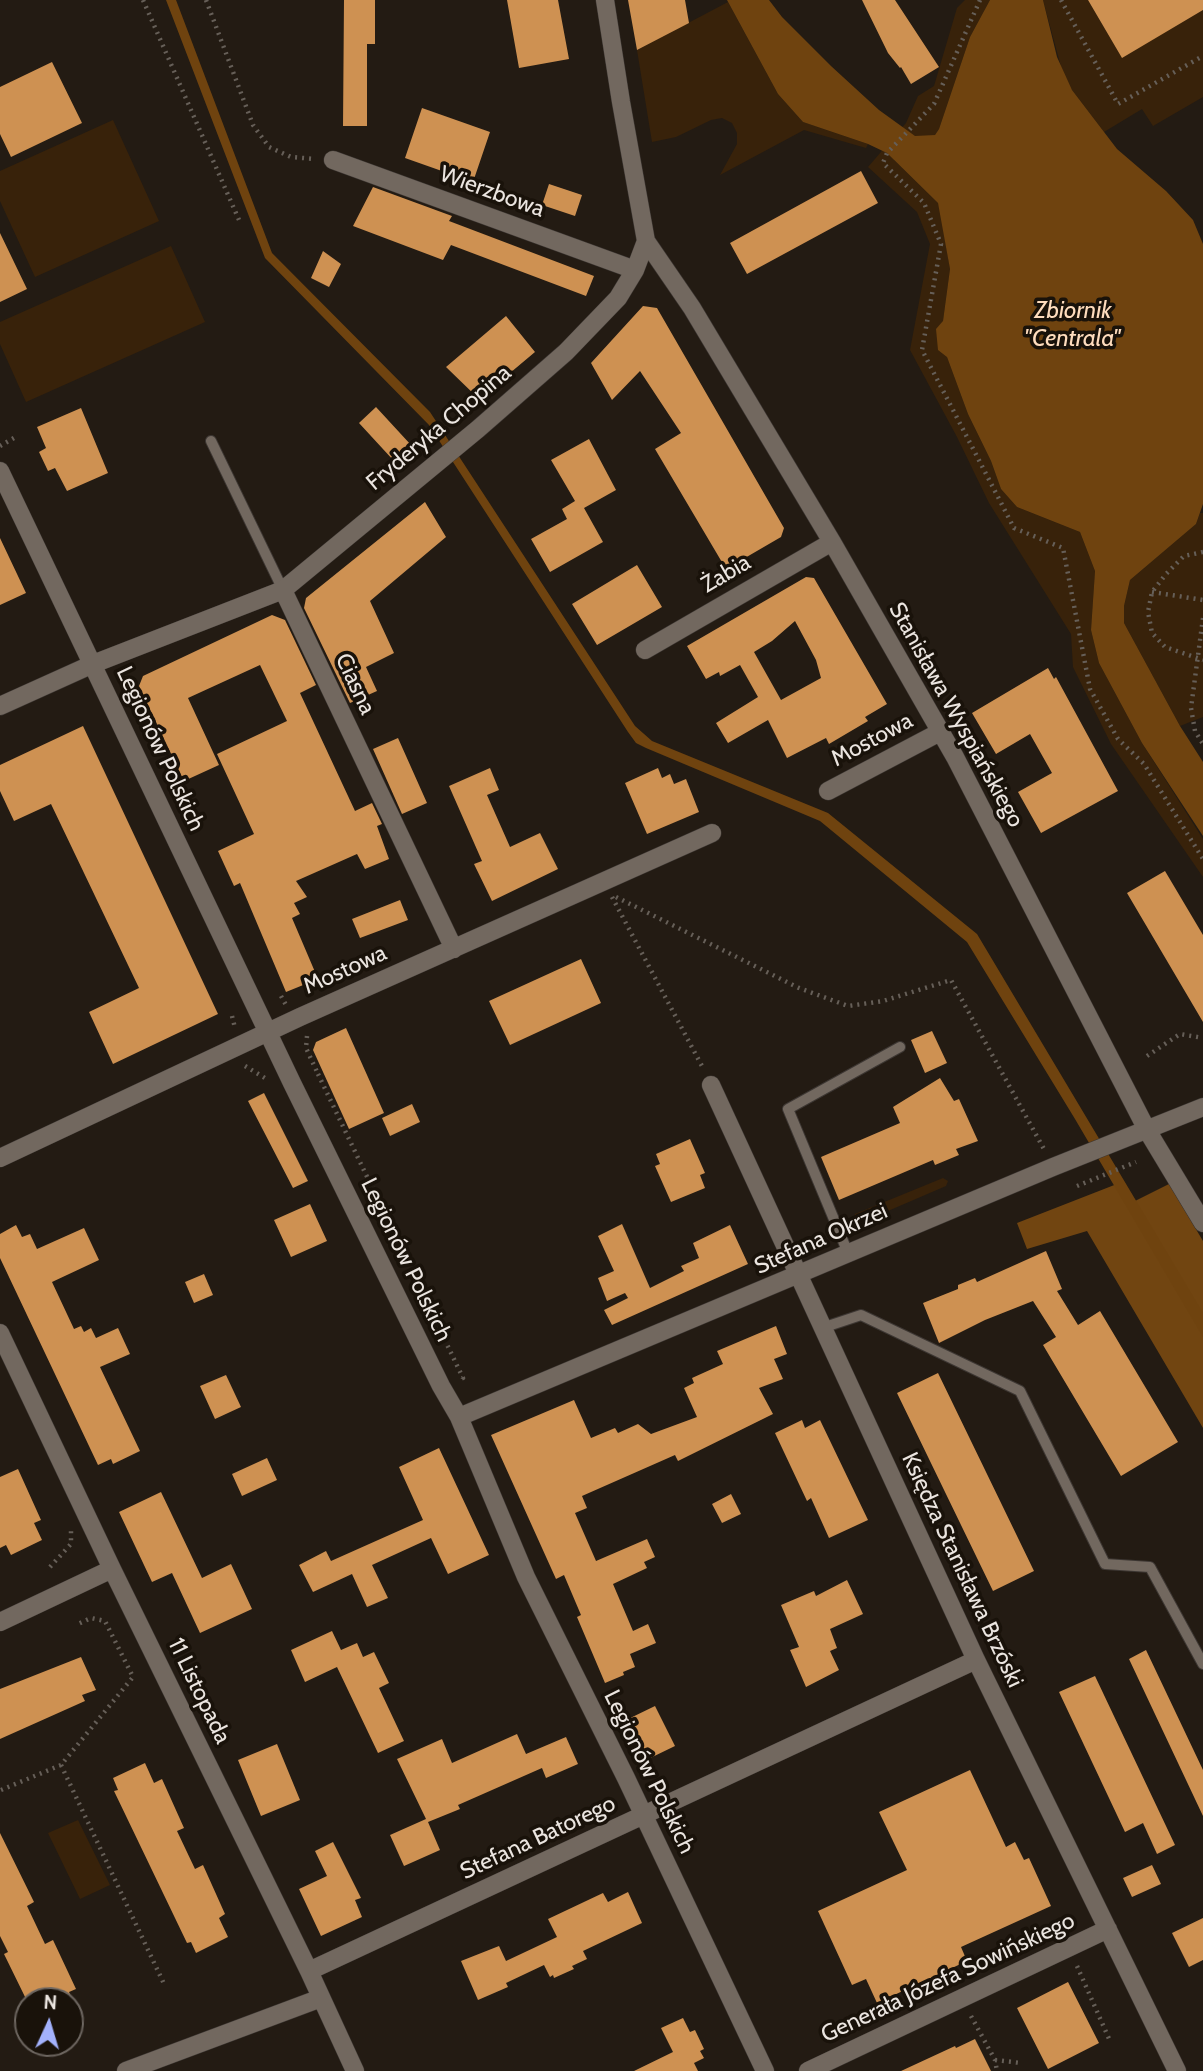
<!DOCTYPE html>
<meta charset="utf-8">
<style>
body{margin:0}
#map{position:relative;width:1203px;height:2071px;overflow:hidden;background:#231b13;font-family:Cabin,sans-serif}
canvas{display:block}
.north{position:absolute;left:14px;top:1987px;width:70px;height:70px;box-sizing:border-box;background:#19120a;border:2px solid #6d6660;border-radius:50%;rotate:4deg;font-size:19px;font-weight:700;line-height:28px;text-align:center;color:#ebe5e0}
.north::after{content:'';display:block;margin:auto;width:24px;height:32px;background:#a3b2fd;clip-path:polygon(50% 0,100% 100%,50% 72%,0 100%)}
</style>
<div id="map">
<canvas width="1203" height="2071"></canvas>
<div class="north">N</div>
</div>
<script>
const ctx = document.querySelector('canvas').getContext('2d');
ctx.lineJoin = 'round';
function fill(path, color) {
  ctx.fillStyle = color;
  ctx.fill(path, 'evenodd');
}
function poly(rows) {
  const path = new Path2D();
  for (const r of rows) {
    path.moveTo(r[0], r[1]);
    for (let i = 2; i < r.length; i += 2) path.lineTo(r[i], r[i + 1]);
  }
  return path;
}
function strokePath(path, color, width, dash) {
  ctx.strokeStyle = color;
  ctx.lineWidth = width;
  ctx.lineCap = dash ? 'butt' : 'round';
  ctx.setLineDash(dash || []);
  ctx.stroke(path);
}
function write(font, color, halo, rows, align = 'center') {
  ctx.font = font + ' Cabin,sans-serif';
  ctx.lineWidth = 7;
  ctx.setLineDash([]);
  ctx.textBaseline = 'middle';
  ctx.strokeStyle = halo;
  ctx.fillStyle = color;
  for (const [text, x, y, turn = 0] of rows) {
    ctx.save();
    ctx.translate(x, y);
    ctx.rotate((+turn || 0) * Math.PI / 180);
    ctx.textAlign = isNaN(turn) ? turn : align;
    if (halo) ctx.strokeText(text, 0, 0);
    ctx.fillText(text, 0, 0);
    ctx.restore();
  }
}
fill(poly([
 [965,0,990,0,970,37,939,129,935,135,894,160,938,203,941,213,950,269,943,321,947,357,968,414,991,461,1001,489,1017,507,1080,532,1095,571,1091,630,1099,663,1142,743,1203,839,1203,877,1111,744,1073,667,1071,634,989,503,957,437,910,350,930,244,917,212,868,167,906,123,918,96,934,86,957,8],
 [1043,0,1088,0,1122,57,1203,10,1203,97,1153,126,1142,109,1104,132,1072,90,1063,74],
 [728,2,778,94,803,122,868,144,866,148,804,130,720,175,737,144,737,133,732,123,722,118,711,120,676,137,652,142,637,50],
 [113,120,159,221,35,277,0,201,0,171],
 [171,246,205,322,26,402,0,344,0,322],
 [1200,513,1203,513,1203,717,1180,726,1124,623,1124,606,1130,580,1196,524],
 [943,1178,948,1181,946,1186,860,1223,854,1218,855,1214],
 [78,1820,110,1885,80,1899,48,1833]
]), '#38220a');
fill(poly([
 [1122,1182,1135,1201,1169,1184,1203,1241,1203,1428,1087,1231,1027,1249,1017,1223]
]), '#714511');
fill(poly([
 [166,0,176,0,272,253,430,412,635,726,652,741,828,813,977,934,1203,1313,1203,1337,1075,1119,967,942,820,821,646,748,636,743,628,732,429,425,265,258],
 [727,0,769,0,782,17,831,66,879,110,915,136,935,135,939,129,970,37,990,0,1043,0,1057,57,1072,90,1117,149,1166,191,1193,220,1203,244,1203,504,1196,524,1130,580,1124,606,1124,623,1180,726,1203,762,1203,836,1142,743,1099,663,1091,630,1095,571,1080,532,1017,507,1001,489,991,461,968,414,947,357,938,350,936,329,943,321,950,269,938,203,887,153,868,144,803,122,778,94]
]), '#6f430f');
fill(poly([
 [344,0,375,0,375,44,367,44,367,126,343,126],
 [507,0,558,0,569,59,519,68],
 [628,0,685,0,689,23,637,50],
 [862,0,895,0,939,67,911,84,901,67,900,68,888,53],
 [1088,0,1203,0,1203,10,1122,58],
 [52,62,82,123,11,157,0,134,0,87],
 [422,108,490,132,473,182,405,158],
 [861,171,878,203,747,274,730,243],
 [549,184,582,195,575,216,542,205],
 [373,187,452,216,449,221,594,276,586,296,451,245,443,260,353,226],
 [0,233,27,289,0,302],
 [323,251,341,264,329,287,311,278],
 [643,306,657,308,784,528,781,537,726,569,655,449,681,433,640,371,612,400,591,363],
 [506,316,535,352,479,399,446,367],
 [376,407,411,445,394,461,359,423],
 [81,408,108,473,67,491,55,468,48,471,39,452,46,448,37,427],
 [589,439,616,490,584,508,603,542,550,572,531,539,567,519,562,509,575,501,551,460],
 [425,502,446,537,370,601,394,653,366,667,377,691,350,703,304,608,306,598],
 [0,538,26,593,0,605],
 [637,565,662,607,597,645,572,604],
 [806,577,814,578,887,704,865,717,868,721,829,744,826,738,787,758,768,720,728,743,716,723,758,697,740,665,720,676,719,672,706,679,687,646],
 [795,621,816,660,821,678,781,700,754,652,772,641],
 [272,615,285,620,316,685,300,693,355,811,372,803,382,824,377,826,389,859,365,869,357,854,296,881,307,897,294,903,300,914,292,918,318,979,286,992,240,883,234,886,218,851,254,834,217,754,287,721,260,665,188,698,219,765,184,781,139,686,143,676],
 [1048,668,1054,679,1056,677,1118,791,1041,833,1018,792,1052,773,1030,734,996,754,972,713],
 [83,726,218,1014,113,1064,89,1012,139,988,51,804,14,821,0,791,0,765],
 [398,738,427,803,402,814,373,749],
 [490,768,499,790,487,795,510,847,540,833,558,869,492,901,474,864,482,861,449,786],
 [658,768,662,778,670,774,674,784,686,779,699,812,647,834,625,783],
 [1165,871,1203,935,1203,1022,1127,893],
 [400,900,408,920,360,938,352,919],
 [581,959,601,1003,510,1045,489,1001],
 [346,1028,384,1113,349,1129,313,1050,316,1042],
 [932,1031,947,1063,925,1073,911,1040],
 [940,1078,954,1101,959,1099,978,1141,956,1149,959,1155,935,1165,933,1160,839,1200,821,1157,900,1123,893,1107],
 [264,1093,308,1181,293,1188,248,1101],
 [412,1104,420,1122,390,1136,382,1118],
 [690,1139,705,1173,700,1175,705,1188,671,1202,655,1166,660,1164,656,1154],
 [310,1204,327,1241,291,1257,274,1220],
 [622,1224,650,1288,684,1271,681,1266,699,1258,693,1243,730,1225,748,1264,612,1325,604,1310,628,1298,625,1293,607,1301,598,1278,614,1271,598,1236],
 [16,1225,22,1237,30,1234,37,1249,84,1228,99,1260,52,1282,74,1329,81,1326,84,1332,91,1328,96,1338,118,1328,130,1354,100,1367,140,1451,113,1464,111,1459,98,1465,0,1258,0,1234],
 [1046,1251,1062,1289,1057,1291,1078,1325,1100,1311,1178,1442,1121,1476,1043,1345,1056,1337,1033,1301,985,1320,939,1343,923,1303,958,1289,958,1285,975,1278,977,1282],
 [204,1274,213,1295,194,1303,185,1282],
 [776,1326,787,1354,774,1359,783,1379,759,1388,773,1414,678,1461,675,1455,582,1496,587,1508,575,1513,596,1561,647,1539,655,1557,644,1562,647,1568,613,1584,633,1631,648,1624,656,1643,630,1654,635,1667,623,1672,624,1675,605,1683,577,1617,581,1615,564,1575,556,1579,491,1435,574,1400,591,1438,615,1428,618,1433,638,1424,651,1434,697,1417,684,1388,694,1383,692,1378,723,1364,717,1351],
 [938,1373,1034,1571,993,1591,897,1393],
 [226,1375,241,1407,215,1419,200,1386],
 [802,1420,805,1428,820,1420,868,1520,829,1538,811,1498,807,1501,775,1433],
 [439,1448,489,1555,448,1574,431,1538,372,1565,388,1598,367,1607,352,1574,313,1592,299,1565,326,1551,331,1561,423,1520,399,1467],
 [267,1458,277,1480,242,1496,232,1474],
 [18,1469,41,1520,34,1523,42,1540,11,1555,6,1545,0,1548,0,1477],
 [161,1492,202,1578,231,1564,252,1609,200,1633,172,1573,152,1582,119,1512],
 [731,1494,741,1514,722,1523,712,1504],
 [847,1580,863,1614,830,1629,837,1648,830,1651,839,1670,806,1687,790,1650,799,1647,781,1605,814,1591,816,1596],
 [332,1631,341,1650,357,1643,363,1657,374,1652,389,1683,379,1688,404,1741,378,1753,337,1667,305,1682,291,1650],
 [1146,1650,1203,1770,1203,1816,1129,1659],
 [81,1657,96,1690,82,1695,85,1701,0,1739,0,1689],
 [1095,1676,1175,1845,1157,1854,1143,1823,1125,1832,1059,1692],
 [655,1706,675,1746,642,1762,622,1722],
 [517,1734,526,1754,566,1737,578,1764,546,1778,542,1768,458,1805,460,1809,428,1822,440,1850,404,1866,390,1835,426,1819,397,1759,442,1739,452,1763],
 [277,1744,300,1800,261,1816,238,1760],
 [145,1763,154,1783,162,1779,184,1828,177,1831,195,1869,203,1865,225,1914,219,1918,228,1937,196,1953,191,1942,187,1943,114,1791,118,1790,113,1778],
 [970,1770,1006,1847,1015,1842,1024,1860,1029,1858,1051,1906,961,1947,967,1961,877,2003,866,1979,852,1985,818,1911,907,1870,879,1812],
 [0,1833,34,1902,27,1906,45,1944,53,1940,76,1989,69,1992,73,2001,27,2001,4,1954,8,1952,0,1936],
 [333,1842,361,1898,355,1900,362,1917,321,1936,299,1889,327,1876,315,1851],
 [1152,1865,1161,1884,1132,1897,1123,1878],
 [628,1892,642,1923,583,1951,587,1959,572,1966,574,1969,554,1978,553,1975,550,1977,544,1965,506,1983,508,1987,478,2000,461,1961,499,1946,506,1961,557,1937,548,1919,603,1893,608,1902],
 [1203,1918,1203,1960,1189,1967,1172,1933],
 [1068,1982,1099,2043,1048,2069,1017,2008],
 [683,2018,690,2032,695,2030,704,2049,700,2051,704,2058,694,2063,698,2071,634,2071,673,2052,661,2028],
 [975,2039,991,2071,901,2071,955,2046,956,2048]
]), '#ce9152');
const lane = poly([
 [211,441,283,590],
 [848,1253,788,1109,900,1047],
 [822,1328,861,1315,1020,1391,1105,1564,1150,1567,1203,1664]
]);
const street = poly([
 [333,160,635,270],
 [646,241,692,308,832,542,955,757,1147,1130,1203,1223],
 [0,471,292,1083,441,1386,459,1417,526,1577,626,1778,765,2071],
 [283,590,454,949],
 [645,650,832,542],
 [0,706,93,664,283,590,478,429,566,352,618,298,635,270,646,241,621,102,605,0],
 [828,791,940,732],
 [711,1085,976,1660,1177,2071],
 [0,1158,300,1017,712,833],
 [0,1333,112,1569,309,1971,355,2071],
 [459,1417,1053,1167,1203,1107],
 [0,1622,112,1569],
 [309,1971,976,1660],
 [126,2071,321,1998],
 [808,2071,1108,1929]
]);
strokePath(lane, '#3d3733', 12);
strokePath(street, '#3d3733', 19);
strokePath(poly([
 [143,0,239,220],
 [206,0,253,125,269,147,291,157,315,159],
 [980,0,934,104,887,153,883,163,924,203,941,244,922,350,1014,528,1063,548,1090,689,1118,739,1144,764,1203,859],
 [1061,0,1118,104,1203,56],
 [0,446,14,438],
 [1203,552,1184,556,1166,574,1152,592,1148,612,1152,633,1165,647,1203,660],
 [1152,592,1203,600],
 [1203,618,1191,708,1195,731,1203,744],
 [612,897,703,1068],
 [616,897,799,988,848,1006,883,1001,951,980,1045,1151],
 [281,996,286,1005],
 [232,1016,235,1028],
 [307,1036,306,1048,318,1074],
 [1147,1056,1180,1034,1203,1038],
 [245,1066,265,1078],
 [318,1074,463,1378,458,1380],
 [1077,1186,1136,1162],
 [50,1567,71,1544,71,1531],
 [61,1765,165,1986],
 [1,1790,61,1765,133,1677,105,1621,91,1618,78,1624],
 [1077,1966,1110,2041],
 [971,2016,995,2060,997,2071],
 [995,2060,1021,2063]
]), '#665f58', 4.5, [2, 5]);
strokePath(lane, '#72685f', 10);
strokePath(street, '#72685f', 18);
write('23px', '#ebe5e0', '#19120a', [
 ["Wierzbowa",492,192,20],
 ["Fryderyka Chopina",439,428,-40],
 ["Żabia",726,574,-30],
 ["Ciasna",355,684,65],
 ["Stanisława Wyspiańskiego",956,715,61],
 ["Mostowa",872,740,-28],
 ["Legionów Polskich",160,749,65],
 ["Mostowa",345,970,-24],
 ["Stefana Okrzei",821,1239,-24],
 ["Legionów Polskich",406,1260,64],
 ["Księdza Stanisława Brzóski",962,1570,65],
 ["11 Listopada",199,1691,64],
 ["Legionów Polskich",649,1772,64],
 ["Stefana Batorego",538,1838,-25],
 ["Generała Józefa Sowińskiego",948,1978,-25]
]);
write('italic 24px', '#fedcbd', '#19120a', [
 ["Zbiornik",1073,311],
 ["\"Centrala\"",1073,339]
]);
</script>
